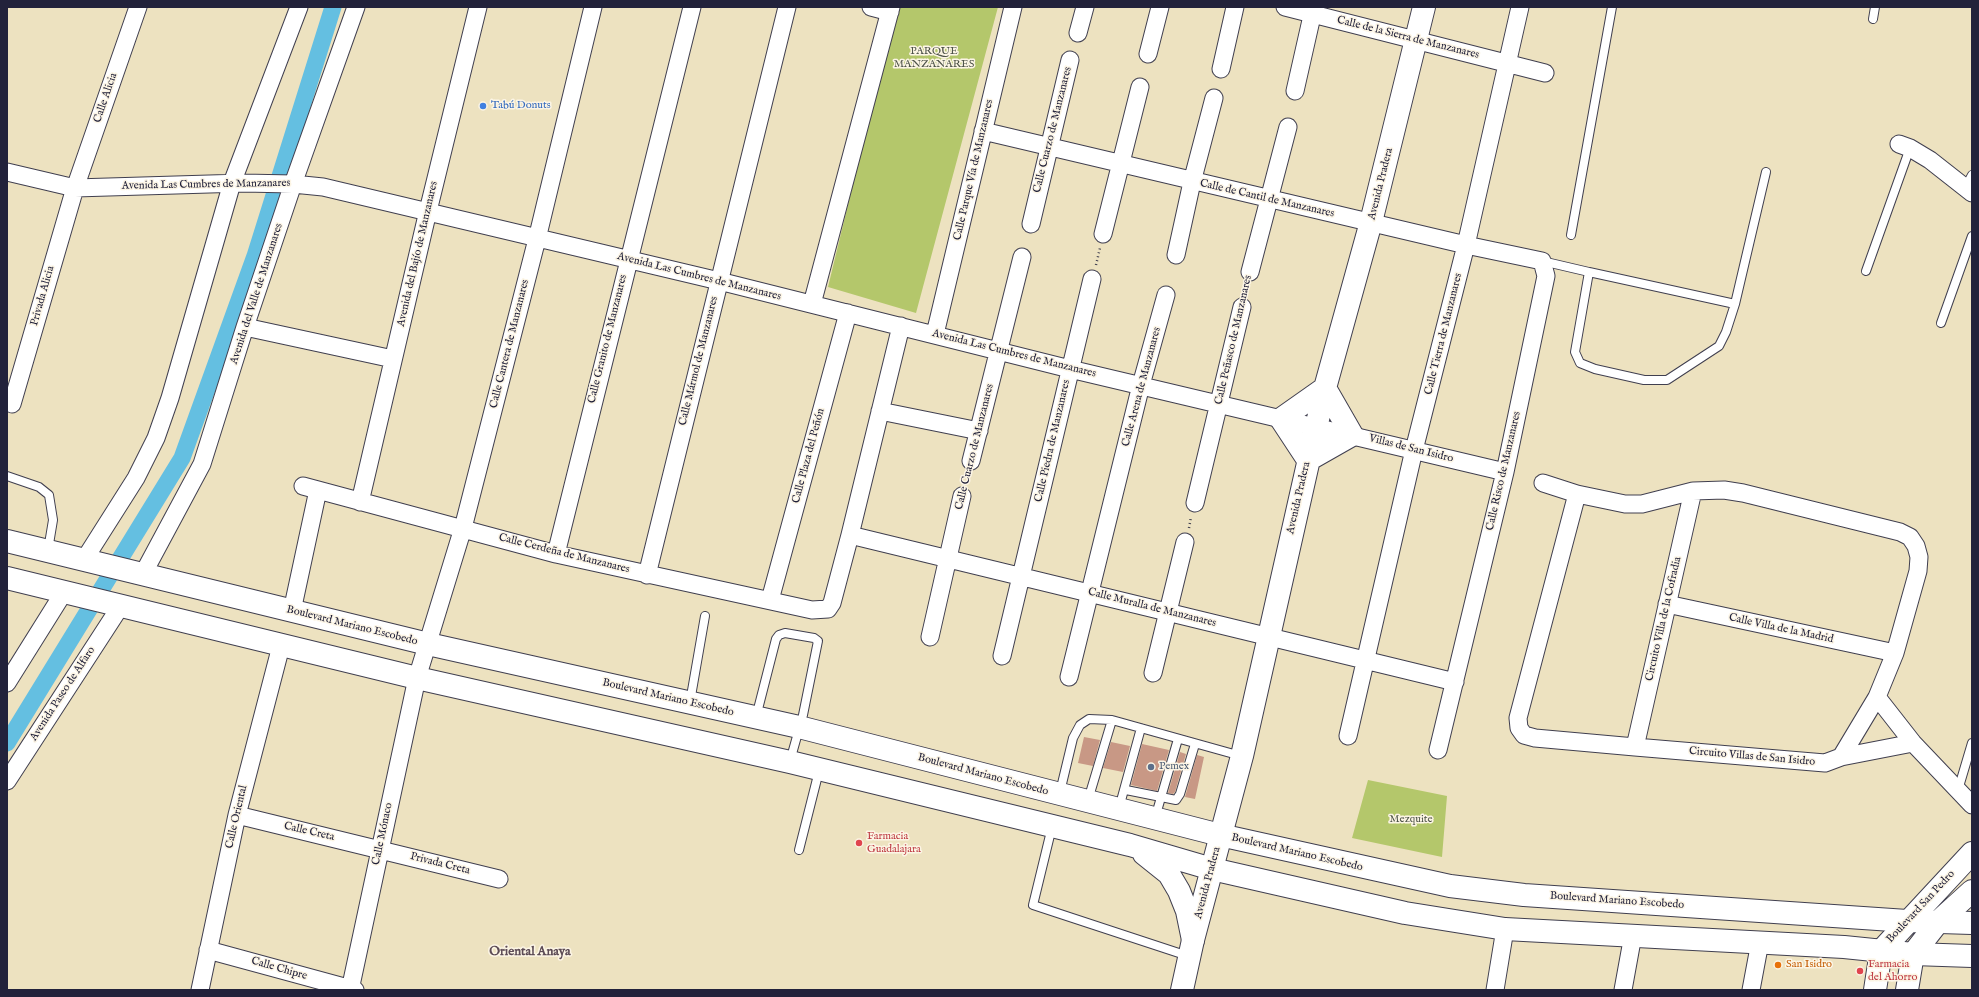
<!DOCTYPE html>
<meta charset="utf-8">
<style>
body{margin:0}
#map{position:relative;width:1979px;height:997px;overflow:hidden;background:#ede2c0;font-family:"IM FELL English",serif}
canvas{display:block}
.frame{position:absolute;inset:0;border:8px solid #22223b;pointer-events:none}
</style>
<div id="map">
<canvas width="1979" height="997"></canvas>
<div class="frame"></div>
</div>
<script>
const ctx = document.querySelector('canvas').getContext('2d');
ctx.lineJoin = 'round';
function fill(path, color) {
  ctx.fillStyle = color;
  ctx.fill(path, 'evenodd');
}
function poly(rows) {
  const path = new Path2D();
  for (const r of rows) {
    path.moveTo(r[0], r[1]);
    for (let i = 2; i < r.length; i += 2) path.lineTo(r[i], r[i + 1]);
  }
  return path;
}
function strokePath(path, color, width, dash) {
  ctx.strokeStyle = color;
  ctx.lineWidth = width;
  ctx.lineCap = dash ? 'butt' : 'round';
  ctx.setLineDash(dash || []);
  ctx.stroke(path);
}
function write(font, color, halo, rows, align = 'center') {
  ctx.font = font + ' "IM FELL English",serif';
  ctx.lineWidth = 3;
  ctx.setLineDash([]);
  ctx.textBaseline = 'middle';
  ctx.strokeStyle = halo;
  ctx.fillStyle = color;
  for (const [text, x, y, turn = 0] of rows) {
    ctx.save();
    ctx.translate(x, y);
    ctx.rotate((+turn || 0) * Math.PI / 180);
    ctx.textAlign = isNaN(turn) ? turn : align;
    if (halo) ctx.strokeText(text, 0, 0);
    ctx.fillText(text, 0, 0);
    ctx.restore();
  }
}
fill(poly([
 [896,7,998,7,916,313,828,287],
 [1368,780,1447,796,1442,857,1352,838]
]), '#b4c76b');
strokePath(poly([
 [7,743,182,458,255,256,333,7]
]), '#64bfe1', 17);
fill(poly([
 [1084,737,1100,740,1093,766,1078,763],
 [1111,742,1130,746,1123,772,1103,768],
 [1142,744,1169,750,1157,791,1131,785],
 [1180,752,1186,754,1175,792,1173,794,1168,793],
 [1197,755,1204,757,1195,799,1185,797]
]), '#c89885');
const lane = poly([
 [1873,19,1875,7],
 [1965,188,1972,175],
 [1571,235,1612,7],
 [1542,261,1589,272,1575,352,1580,363,1595,369,1644,380,1667,380,1719,346,1726,332,1735,304,1766,172],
 [1866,271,1910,148],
 [1589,272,1735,304],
 [1941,323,1972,236],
 [7,476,39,487,49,495,53,520,48,550],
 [690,702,705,616],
 [756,717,776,639,779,635,785,633,814,638,818,641,803,715,790,761],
 [1126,790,1176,800,1180,794,1195,744],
 [1958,790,1972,743],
 [1060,792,1073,738,1080,725,1089,719,1112,720,1241,756],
 [1088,800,1112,720],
 [1119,808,1141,728],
 [1155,818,1178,739],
 [1052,827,1033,905,1188,956],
 [799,850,819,771]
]);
const street = poly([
 [871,7,890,12],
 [1285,7,1545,73],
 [1078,33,1085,7],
 [1148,54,1160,7],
 [1221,69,1235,7],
 [1295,91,1314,7],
 [983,131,1466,245,1542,261,1546,276,1505,472,1438,750],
 [1899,144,1910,148,1930,160,1972,193],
 [7,172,75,188,243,183,293,184,323,187,719,281,1070,369,1505,472],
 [1031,224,1070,60],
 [1103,234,1140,87],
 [1176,255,1192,182,1214,98],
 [1250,272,1288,127],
 [812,304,891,7],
 [245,327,393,359],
 [935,334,1013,7],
 [12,404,75,188,138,7],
 [880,411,979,431],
 [971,461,1022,257],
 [1543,483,1577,494,1625,504,1642,504,1693,491,1724,490,1743,493,1900,532,1910,537,1916,546,1919,557,1918,571,1895,653,1877,697,1841,757],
 [303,486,556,554,812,610,828,609,832,603,850,535,901,326],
 [1577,494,1518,718,1519,728,1524,735,1535,738,1635,747,1825,763,1841,757,1913,743],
 [360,502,428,211,478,7],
 [1195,503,1242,307],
 [850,535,1455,682],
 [556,554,692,7],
 [84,560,136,478,156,438,170,398,232,183,299,7],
 [143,574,202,464,245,327,293,184,356,7],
 [647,575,787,7],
 [770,600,848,313],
 [1667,604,1895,653],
 [292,611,318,490],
 [930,637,962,496],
 [1002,656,1092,279],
 [1153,673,1185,542],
 [1069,677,1141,385,1166,295],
 [7,683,64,592],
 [1877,697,1913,743,1972,805],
 [1348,736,1414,450,1466,245,1520,7],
 [1635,747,1693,491],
 [7,781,120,607],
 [237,815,499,879],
 [208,950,355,990],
 [200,990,237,815,281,646],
 [350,990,417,678,463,528,537,239,593,7],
 [1495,990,1505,929],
 [1623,990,1633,935],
 [1751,990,1760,942]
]);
const secondary = poly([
 [1325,388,1352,435,1308,460,1281,419,1325,388],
 [1182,990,1193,940,1242,756,1325,388,1371,222,1424,7],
 [1875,990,1881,951,1972,853],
 [1907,990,1913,954,1938,922,1972,891]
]);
const primary = poly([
 [7,541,428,644,799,727,1220,835,1450,886,1524,895,1907,921,1972,923],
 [7,578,417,678,790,762,1130,845,1212,869,1405,913,1505,929,1844,947,1913,954,1972,956],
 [1144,854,1169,874,1179,891,1187,911,1193,940]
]);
strokePath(lane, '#403f4f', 10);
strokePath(street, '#403f4f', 19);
strokePath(secondary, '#403f4f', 24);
strokePath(primary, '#403f4f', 24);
strokePath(poly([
 [1096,265,1100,248],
 [1189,528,1191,517]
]), '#403f4f', 2.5, [1, 3]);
strokePath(lane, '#fff', 8);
strokePath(street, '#fff', 17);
strokePath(secondary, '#fff', 22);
strokePath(primary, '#fff', 22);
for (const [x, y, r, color] of [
 [483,106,4,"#3f7fe0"],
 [1151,767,4,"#5c6f8a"],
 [859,843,4,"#e0444e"],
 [1778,965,4,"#e8710a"],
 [1860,971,4,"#e0444e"]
]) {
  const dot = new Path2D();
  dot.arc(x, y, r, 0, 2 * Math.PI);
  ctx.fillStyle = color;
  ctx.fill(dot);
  strokePath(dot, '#fcf5e5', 1.5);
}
write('11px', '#22223b', '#fcf5e5', [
 ["Calle de la Sierra de Manzanares",1408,38,14],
 ["Calle Alicia",106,98,-71],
 ["Calle Cuarzo de Manzanares",1053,130,-76],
 ["Calle Parque Vía de Manzanares",974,170,-77],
 ["Avenida Pradera",1381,184,-76],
 ["Avenida Las Cumbres de Manzanares",206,185,-1],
 ["Calle de Cantil de Manzanares",1267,199,13],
 ["Avenida del Bajío de Manzanares",418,254,-77],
 ["Avenida Las Cumbres de Manzanares",699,277,14],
 ["Avenida del Valle de Manzanares",257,294,-72],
 ["Privada Alicia",43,296,-74],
 ["Calle Tierra de Manzanares",1444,334,-76],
 ["Calle Granito de Manzanares",608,339,-76],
 ["Calle Peñasco de Manzanares",1234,340,-77],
 ["Calle Cantera de Manzanares",510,344,-76],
 ["Avenida Las Cumbres de Manzanares",1014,354,14],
 ["Calle Mármol de Manzanares",699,361,-76],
 ["Calle Arena de Manzanares",1142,387,-75],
 ["Calle Piedra de Manzanares",1053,441,-77],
 ["Calle Cuarzo de Manzanares",975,447,-76],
 ["Villas de San Isidro",1411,449,14],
 ["Calle Plaza del Peñón",809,456,-75],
 ["Calle Risco de Manzanares",1504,471,-77],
 ["Avenida Pradera",1299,498,-77],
 ["Calle Cerdeña de Manzanares",564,554,14],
 ["Calle Muralla de Manzanares",1152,608,14],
 ["Circuito Villa de la Cofradia",1664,619,-77],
 ["Boulevard Mariano Escobedo",352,626,14],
 ["Calle Villa de la Madrid",1781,629,12],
 ["Avenida Paseo de Alfaro",63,694,-57],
 ["Boulevard Mariano Escobedo",668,698,13],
 ["Circuito Villas de San Isidro",1752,757,5],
 ["Boulevard Mariano Escobedo",983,775,15],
 ["Calle Oriental",237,817,-77],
 ["Calle Creta",309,832,13],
 ["Calle Mónaco",383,834,-78],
 ["Boulevard Mariano Escobedo",1297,853,13],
 ["Privada Creta",440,864,14],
 ["Avenida Pradera",1208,883,-75],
 ["Boulevard Mariano Escobedo",1617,901,4],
 ["Boulevard San Pedro",1921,907,-47],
 ["Calle Chipre",279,969,16]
]);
write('11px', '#4e5449', '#fcf5e5', [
 ["PARQUE",934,52],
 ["MANZANARES",934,65],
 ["Mezquite",1411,820]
]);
write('11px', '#366cbe', '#fcf5e5', [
 ["Tabú Donuts",491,106]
], 'left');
write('11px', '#4e5e75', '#fcf5e5', [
 ["Pemex",1159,767]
], 'left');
write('11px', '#be3a42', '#fcf5e5', [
 ["Farmacia",867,837],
 ["Guadalajara",867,850],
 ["Farmacia",1868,965],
 ["del Ahorro",1868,978]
], 'left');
write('11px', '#c56008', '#fcf5e5', [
 ["San Isidro",1786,965]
], 'left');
write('bold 13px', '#5c4b55', '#fcf5e5', [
 ["Oriental Anaya",530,952]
]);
</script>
